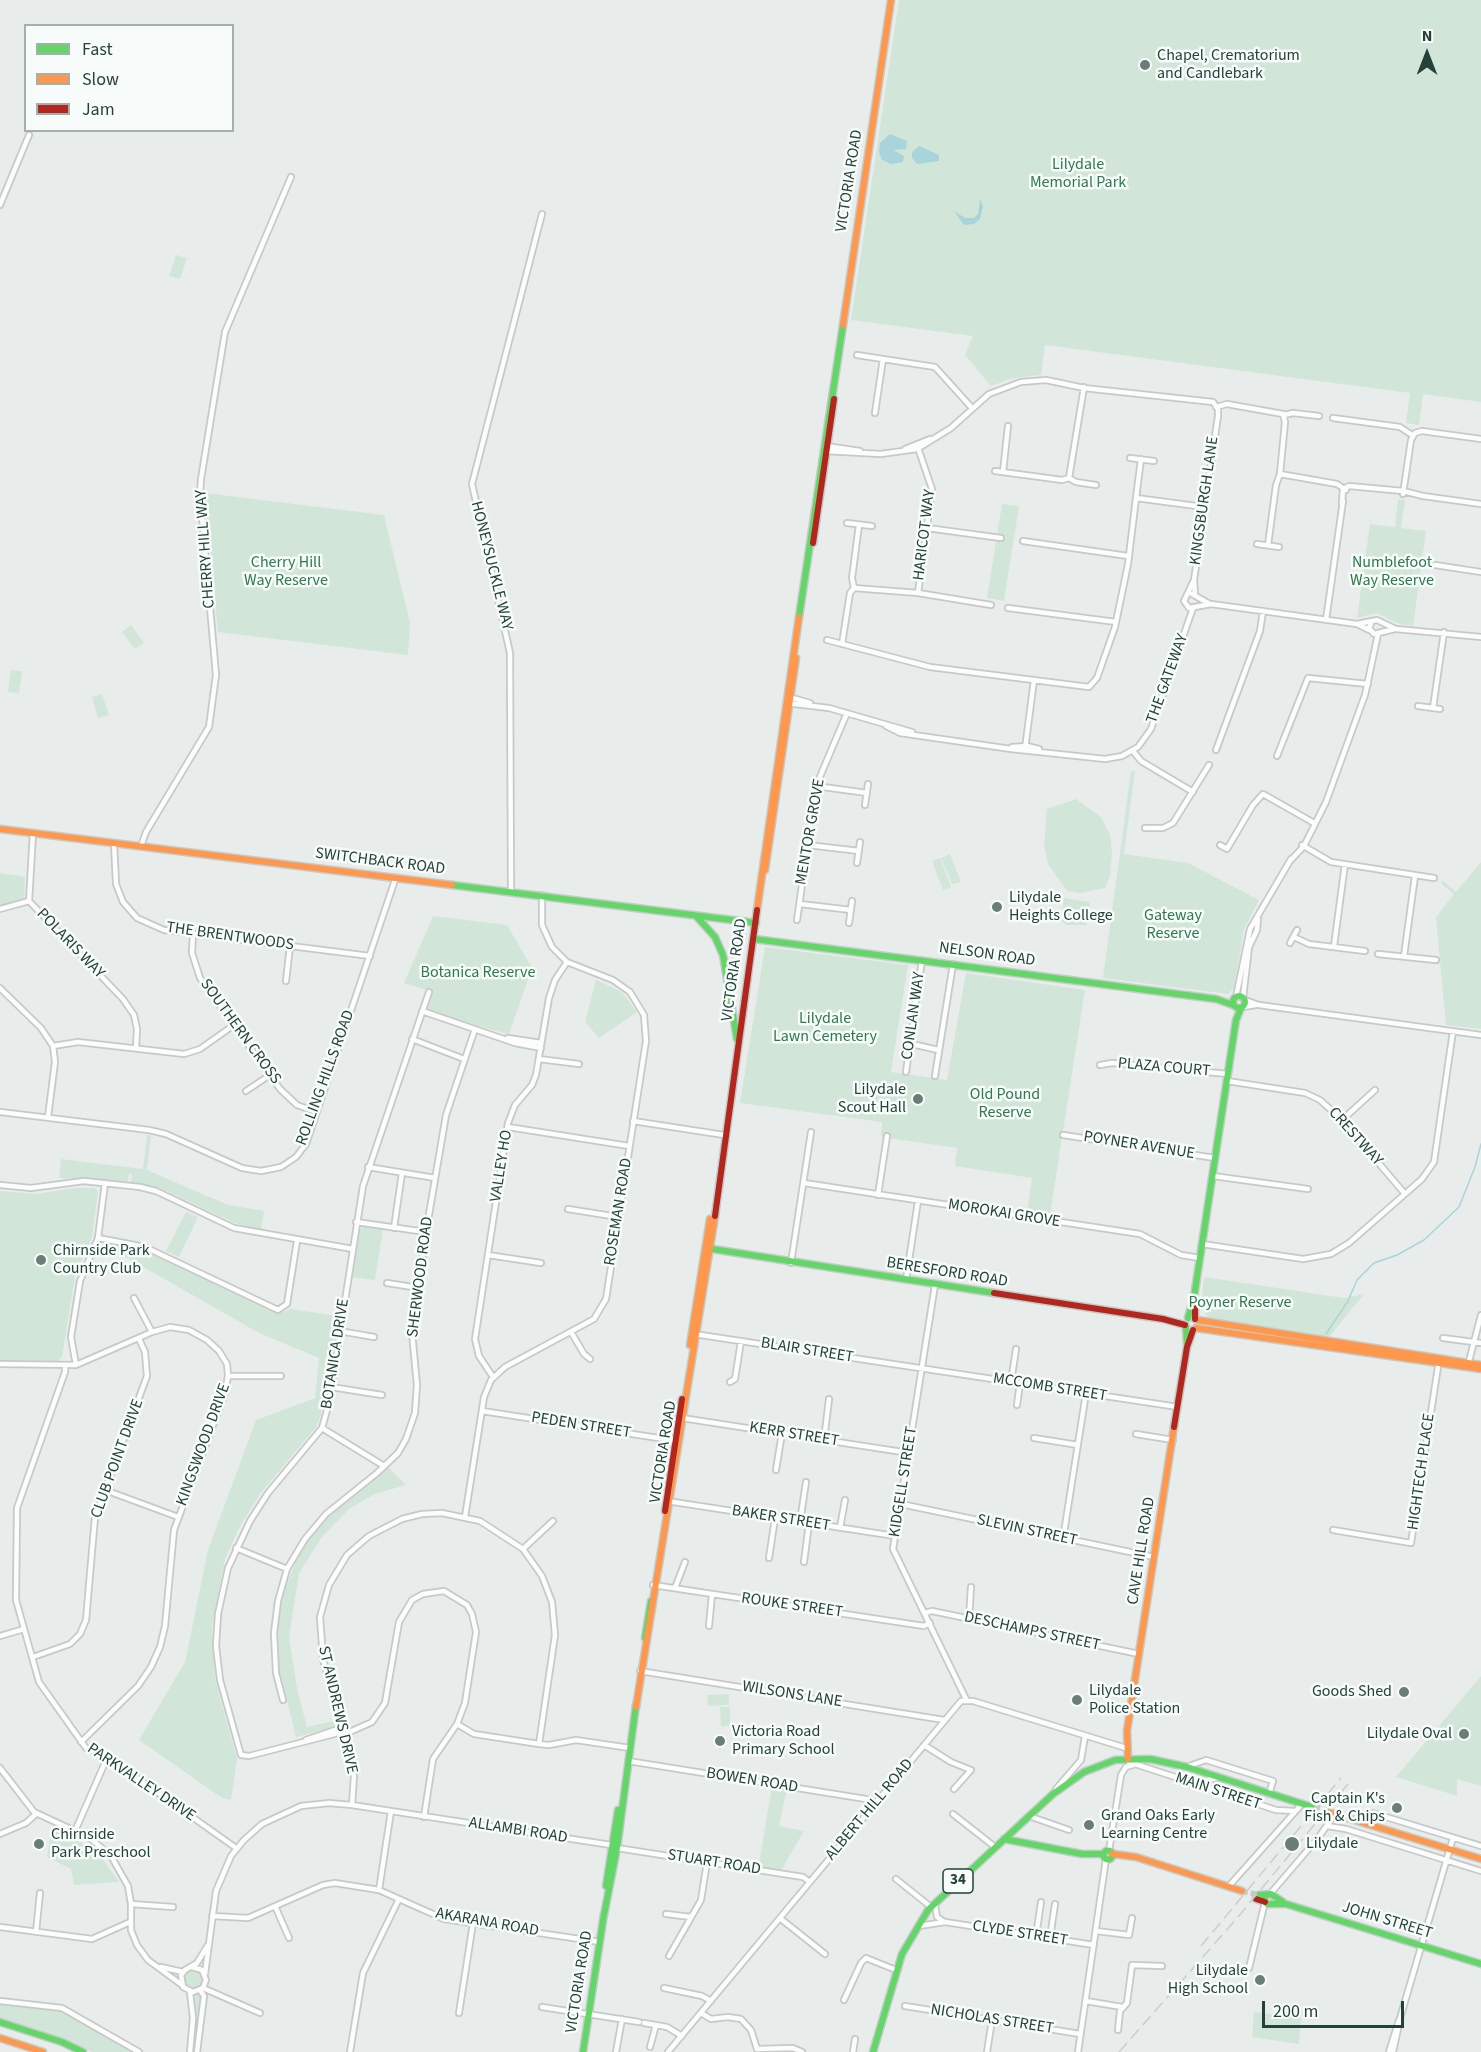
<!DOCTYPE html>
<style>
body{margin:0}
#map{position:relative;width:1481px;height:2052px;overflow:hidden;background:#e8edeb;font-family:"Source Sans 3",sans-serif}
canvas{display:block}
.legend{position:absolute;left:24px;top:24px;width:210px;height:108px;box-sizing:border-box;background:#f7fbf9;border:2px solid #a3b1ad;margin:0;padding:8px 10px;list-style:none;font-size:18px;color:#24423a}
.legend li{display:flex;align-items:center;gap:12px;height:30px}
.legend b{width:30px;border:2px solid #a3b1ad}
.north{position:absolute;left:1397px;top:24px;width:60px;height:60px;-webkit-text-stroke:4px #f7fbf9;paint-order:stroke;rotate:0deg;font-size:16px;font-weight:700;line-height:24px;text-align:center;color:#24423a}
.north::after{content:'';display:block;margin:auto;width:21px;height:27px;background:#24423a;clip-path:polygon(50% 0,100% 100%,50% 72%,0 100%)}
.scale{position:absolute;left:1262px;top:2001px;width:142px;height:27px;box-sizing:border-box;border:3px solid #24423a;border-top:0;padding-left:8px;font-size:18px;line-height:21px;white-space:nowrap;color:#24423a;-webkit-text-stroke:4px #f7fbf9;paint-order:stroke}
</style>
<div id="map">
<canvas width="1481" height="2052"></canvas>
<ul class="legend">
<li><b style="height:8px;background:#63d668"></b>Fast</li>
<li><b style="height:8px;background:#ff974d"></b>Slow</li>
<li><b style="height:8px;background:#b3261e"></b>Jam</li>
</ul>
<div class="north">N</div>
<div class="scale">200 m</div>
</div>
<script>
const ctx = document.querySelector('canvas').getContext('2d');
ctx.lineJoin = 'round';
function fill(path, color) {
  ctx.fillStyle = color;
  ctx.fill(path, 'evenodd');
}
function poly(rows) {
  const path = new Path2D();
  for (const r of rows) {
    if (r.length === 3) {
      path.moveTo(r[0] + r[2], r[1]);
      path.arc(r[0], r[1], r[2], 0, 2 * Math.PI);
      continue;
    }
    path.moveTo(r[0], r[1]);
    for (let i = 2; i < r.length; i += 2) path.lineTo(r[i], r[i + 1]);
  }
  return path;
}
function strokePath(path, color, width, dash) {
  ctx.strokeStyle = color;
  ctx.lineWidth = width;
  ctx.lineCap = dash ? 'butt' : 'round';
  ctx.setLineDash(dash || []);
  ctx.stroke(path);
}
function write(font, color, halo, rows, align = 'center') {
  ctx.font = font + ' "Source Sans 3",sans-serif';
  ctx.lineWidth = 5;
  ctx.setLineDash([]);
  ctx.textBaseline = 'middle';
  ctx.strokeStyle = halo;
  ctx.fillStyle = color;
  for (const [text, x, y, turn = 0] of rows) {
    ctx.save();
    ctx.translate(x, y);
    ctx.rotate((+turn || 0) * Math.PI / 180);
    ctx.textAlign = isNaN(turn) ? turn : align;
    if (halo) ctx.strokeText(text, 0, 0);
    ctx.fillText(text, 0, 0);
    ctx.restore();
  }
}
fill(poly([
 [899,0,1481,0,1481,402,1423,394,1419,425,1406,423,1410,393,1045,345,1041,375,1013,378,991,386,965,355,973,336,851,320],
 [176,255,187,258,180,279,169,276],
 [205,493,384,515,410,623,408,655,218,632],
 [1398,499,1405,500,1401,528,1426,531,1413,626,1399,624,1377,613,1357,618,1370,524,1395,527],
 [1002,504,1019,506,1004,601,987,598],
 [131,625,144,643,135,649,122,632],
 [11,670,22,671,19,693,8,692],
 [102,694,109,715,98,718,92,697],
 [1131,771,1135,771,1124,854,1188,863,1259,900,1244,929,1234,988,1228,994,1103,978],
 [1076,799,1101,817,1110,835,1112,853,1110,876,1105,888,1081,893,1067,891,1048,864,1044,845,1047,809],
 [950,854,961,882,952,884,941,858],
 [940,858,951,887,943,890,932,861],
 [1481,862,1481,1029,1446,1025,1436,917,1454,894,1442,884,1442,880,1456,892],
 [0,873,25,877,24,899,0,905],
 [1064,898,1090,902,1087,925,1067,925,1061,921],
 [433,916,507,925,532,968,509,1034,426,1013,433,992,404,983],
 [765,947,908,965,891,1072,947,1080,966,973,1085,990,1050,1215,1027,1212,1032,1178,955,1166,957,1148,881,1137,882,1122,740,1103],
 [596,980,622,992,637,1012,599,1038,585,1022],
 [147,1135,151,1136,147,1170,228,1205,264,1211,261,1230,237,1224,160,1188,131,1182,132,1174,129,1174,128,1181,59,1178,61,1159,143,1169],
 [74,1188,95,1188,98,1192,92,1237,75,1276,62,1357,58,1361,0,1360,0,1191,36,1194],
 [186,1212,198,1217,179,1257,166,1251],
 [365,1226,383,1229,375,1280,351,1277,359,1230],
 [103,1243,136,1247,278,1314,291,1309,337,1316,321,1415,316,1427,260,1494,239,1528,225,1559,212,1625,215,1679,237,1759,231,1800,222,1798,139,1740,185,1662,208,1550,256,1420,315,1398,319,1358,259,1333,124,1256,97,1253],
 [1204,1277,1344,1298,1364,1294,1329,1337,1209,1319,1201,1306],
 [388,1467,406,1485,375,1494,349,1509,322,1537,299,1573,289,1637,297,1689,307,1727,333,1721,335,1727,296,1737,277,1660,277,1628,285,1588,298,1557,320,1524],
 [1481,1676,1481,1786,1457,1779,1457,1796,1396,1777],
 [729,1694,729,1705,708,1706,707,1695],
 [720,1707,730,1707,730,1726,721,1726],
 [772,1786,787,1789,779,1826,804,1831,779,1874,758,1870],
 [52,1828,79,1841,100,1855,119,1882,74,1885,71,1869,47,1857],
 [194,1980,10],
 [195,1994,202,1997,192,2052,196,2021],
 [0,2003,67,2012,134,2052,92,2052,47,2033,0,2018],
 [1254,2012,1301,2018,1299,2044,1252,2037]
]), '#d1e6d8');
fill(poly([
 [890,134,907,141,906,149,893,150,904,156,903,162,891,164,882,160,879,152,880,143],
 [919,146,939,155,939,161,917,164,912,158,912,152],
 [980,199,983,206,980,219,974,224,964,225,954,211,965,218,974,218,978,214]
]), '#a9d4db');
strokePath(poly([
 [1326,1334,1348,1301,1357,1280,1374,1263,1397,1255,1424,1240,1459,1207,1475,1167,1481,1144]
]), '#a9d4db', 1.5);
strokePath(poly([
 [1242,1891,1259,1895]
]), '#c1cbc8', 6, [6, 3]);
strokePath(poly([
 [1312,1807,1328,1812]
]), '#c1cbc8', 8, [8, 4]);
const street = poly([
 [0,205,29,135],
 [857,355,935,367,972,408],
 [1216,407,1227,404,1283,414,1285,422,1280,474,1337,484,1346,490],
 [875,413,883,359],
 [1284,415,1293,413,1319,416],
 [1333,418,1400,427,1412,435],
 [826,446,860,451],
 [905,449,930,439],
 [824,451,881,454,917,449,951,428,989,394,1021,382,1046,380,1084,388,1213,402,1218,409,1218,416,1194,580,1195,595],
 [1130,458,1154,461],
 [995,471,1062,480,1069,478,1084,387],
 [1003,472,1008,426],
 [1069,478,1076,482,1096,485],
 [1403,494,1411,440,1415,433,1422,431,1481,439],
 [1136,498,1141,459],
 [1342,503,1343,489,1349,486,1403,491,1423,496,1481,504],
 [847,523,872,526],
 [927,528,1001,538],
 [1023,541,1128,556],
 [1257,544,1279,547],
 [1268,545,1276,485,1280,474],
 [1435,565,1481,572],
 [1193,582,1184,601,1189,608,1211,604,1357,624,1369,630],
 [854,588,852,578,859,525],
 [918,593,991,605],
 [1192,594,1208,603],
 [1008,608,1116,622],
 [1326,620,1343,501],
 [1372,621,1369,628,1374,634,1395,629],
 [1357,624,1377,620,1396,629,1481,637],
 [827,640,930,667,1089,687,1097,678,1115,627,1128,564,1136,498,1204,507],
 [842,644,850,593,854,588,918,593,932,489,917,445],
 [789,697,810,703],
 [786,703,829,708,912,732],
 [1418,706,1440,709],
 [1433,708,1444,632],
 [886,726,900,733,1011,749,1105,759,1122,756,1138,747,1151,729,1193,608],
 [1012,747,1027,746,1039,749],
 [1025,749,1034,680],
 [1216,750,1260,631,1263,611],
 [1133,751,1141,761,1193,792],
 [1277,756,1308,678,1368,684],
 [816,786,867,793],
 [865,805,868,784],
 [1145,828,1163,828,1173,823,1209,765],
 [33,833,29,901,123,999,134,1015,137,1029,136,1047],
 [114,843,116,884,123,902,137,918,164,930,370,956],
 [808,845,859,851],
 [1220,845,1227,849,1253,805,1263,794,1314,823],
 [1302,845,1331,862,1434,878],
 [141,846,146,832,209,727,216,675,200,494,201,479,225,332,291,177],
 [1290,861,1304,846,1326,802,1365,695,1378,634],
 [857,863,860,842],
 [511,891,510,653,472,484,542,214],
 [800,904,851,910],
 [0,909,29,901],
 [797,920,816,786,847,713],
 [849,923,852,901],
 [193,933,192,953,200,978,280,1089,297,1105,316,1112],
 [1294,937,1309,944,1365,951],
 [1290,943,1297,930],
 [1334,946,1345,864],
 [1378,954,1436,960],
 [1404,956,1415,876],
 [286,981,290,946],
 [0,988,41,1028,53,1046,55,1062,48,1117],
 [1236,997,1250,929,1291,859],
 [1243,998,1249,947,1257,930,1258,919],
 [1245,1000,1259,1005,1481,1035],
 [1243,1007,1256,1005],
 [422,1011,515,1043,541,1048],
 [508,1038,541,1043],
 [412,1039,464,1059],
 [912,1044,938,1050],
 [53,1046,78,1042,184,1054,200,1049,234,1025],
 [539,1059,579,1064],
 [1100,1065,1112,1063,1228,1074],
 [906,1072,922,960],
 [935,1076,953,964],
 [1227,1081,1305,1093,1320,1100,1342,1120,1405,1194],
 [246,1091,270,1075],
 [0,1112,149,1130,166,1134,242,1168,261,1171,281,1167,296,1157,306,1144,396,877],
 [1342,1120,1375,1090],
 [633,1121,724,1135],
 [508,1127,629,1146],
 [1063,1135,1215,1158],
 [368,1167,435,1178],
 [1213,1176,1308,1189],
 [804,1183,1140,1234,1181,1255,1200,1258],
 [0,1185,31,1188,84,1181,140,1187,156,1191,234,1228,353,1249],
 [878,1195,887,1136],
 [568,1209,618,1217],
 [356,1222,426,1232],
 [394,1228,402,1173],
 [98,1238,145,1247,278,1310,287,1304,297,1241],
 [1202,1244,1303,1259,1331,1254,1349,1243,1422,1179,1434,1162,1453,1031],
 [488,1255,541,1263],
 [791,1263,811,1132],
 [906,1280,918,1201],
 [387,1283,419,1288],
 [935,1285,893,1549,966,1699],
 [134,1298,152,1332],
 [339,1331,374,1337],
 [571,1332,584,1354,590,1359],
 [694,1334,1178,1407],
 [1443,1338,1481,1343],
 [0,1364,76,1365,152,1332,170,1327,189,1330,207,1340,219,1351,227,1364,228,1376,225,1393,174,1530,165,1626,160,1647,151,1667,138,1686,81,1742],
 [65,1365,65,1372,17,1508,16,1600,39,1682,86,1748,116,1763,236,1848],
 [76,1365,71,1337,80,1281,98,1238,105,1183],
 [1468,1365,1481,1315],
 [228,1376,281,1376],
 [493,1377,479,1356,475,1339,508,1123,515,1105,532,1085,536,1075,549,998,555,980,567,962],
 [730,1382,735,1379,741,1341],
 [1011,1382,1016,1349],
 [331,1387,382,1395],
 [1017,1405,1020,1383],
 [482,1411,678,1441],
 [682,1418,909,1453],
 [322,1428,384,1466],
 [1136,1434,1173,1440],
 [1034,1438,1078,1445],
 [824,1440,829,1399],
 [776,1470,782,1433],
 [105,1490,178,1517],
 [667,1501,895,1536],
 [901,1504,1154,1557],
 [465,1517,484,1397,491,1380,505,1367,594,1319,606,1299,646,1041,644,1015,630,992,613,980,567,962,552,947,542,925,542,895],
 [800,1522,806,1482],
 [840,1528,845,1500],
 [1333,1530,1411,1543,1439,1360],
 [1063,1539,1086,1393],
 [236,1548,287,1569],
 [523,1549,553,1521],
 [769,1558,775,1518],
 [804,1562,809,1523],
 [653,1585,924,1626,930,1623],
 [675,1588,685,1562],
 [925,1613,932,1611,1139,1654],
 [969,1619,971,1587],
 [709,1626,712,1594],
 [0,1636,24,1629],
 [33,1657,70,1644,80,1634,86,1620,95,1517,147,1376,145,1352,139,1339],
 [640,1671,944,1720],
 [283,1700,276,1673,274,1633,278,1601,287,1569,305,1539,326,1514,377,1473,398,1453,406,1439,415,1413,417,1385,412,1333,426,1232,446,1115,475,1029],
 [457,1724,474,1734,539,1744,549,1745,576,1740,630,1748],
 [342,1732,249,1756,241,1755,220,1680,216,1646,218,1614,228,1568,250,1521,268,1493,322,1428,329,1403,363,1186,429,992],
 [343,1735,372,1722,385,1703,399,1622,412,1600,423,1594,444,1591,467,1605,472,1614,476,1632,465,1703,457,1724,433,1759,424,1817],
 [306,1740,341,1728],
 [924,1745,951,1762,971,1770,954,1789],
 [628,1761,866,1799,875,1804],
 [1129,1762,1276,1810,1295,1811],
 [1189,1766,1206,1760,1273,1781,1269,1794],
 [0,1768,34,1812,90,1838,111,1856,128,1886,131,1904,131,1930,137,1945,148,1960,182,1985],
 [1192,1784,1216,1778],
 [1056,1789,1081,1760,1085,1736],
 [352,1805,354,1776,323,1659,320,1617,329,1585,347,1555,369,1536,402,1519,422,1514,442,1513,480,1521,523,1549,542,1576,552,1602,555,1635,539,1744],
 [953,1814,995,1847],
 [1029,1816,1069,1830],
 [1362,1822,1373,1813,1481,1846],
 [1327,1826,1346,1829,1481,1871],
 [75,1831,107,1758],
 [0,1834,26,1823,36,1814],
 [617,1848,803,1877,810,1882],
 [1109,1851,1121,1775,1126,1767,1133,1765],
 [896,1879,931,1907],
 [1229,1886,1302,1804],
 [379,1890,391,1811],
 [1270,1894,1318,1838,1335,1814],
 [131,1904,173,1907],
 [935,1904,937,1917,943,1921],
 [275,1906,289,1938],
 [666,1914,691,1917],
 [212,1916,248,1918,323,1885,335,1883,379,1890,444,1919,600,1942],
 [781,1919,825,1954],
 [919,1926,945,1922,1094,1945],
 [0,1927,92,1939,130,1922],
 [1096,1931,1129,1935,1132,1918],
 [36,1932,40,1893],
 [1036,1936,1041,1902],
 [1050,1938,1055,1904],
 [669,1956,701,1900,707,1862],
 [161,1967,183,1972],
 [192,1967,202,1970,206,1980,203,1988,193,1992,183,1987,181,1975,185,1970,197,1963,208,1945],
 [1249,1968,1265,1902],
 [205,1974,216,1891,231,1856,244,1840,262,1824,301,1806,329,1803,352,1805,611,1845],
 [203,1988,260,2013],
 [664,1988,702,1996,711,2001],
 [844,2000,861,1963,866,1958,896,1970],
 [0,2001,62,2008,139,2052],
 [1086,2001,1122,2007],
 [905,2006,1080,2034],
 [542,2007,639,2022],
 [459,2013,473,1923],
 [701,2013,711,2019,728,2017,741,2019,751,2030,757,2049,793,2048,802,2052],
 [644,2023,667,2027,682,2036],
 [1118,2030,1120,2011,1127,2003,1132,1965,1162,1966],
 [650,2047,656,2025],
 [190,2052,193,2018,190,1992],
 [197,2052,204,1996,200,1990],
 [350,2052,363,1973,399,1899],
 [616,2052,622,2019],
 [668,2052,961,1701,973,1701,1126,1748],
 [853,2052,855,2039],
 [987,2052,992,2020],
 [1078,2052,1106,1859],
 [1389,2052,1399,2020],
 [1393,2052,1401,2015,1453,1838]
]);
const fast = poly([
 [799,617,843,325],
 [452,885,756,923],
 [696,916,715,937,723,955,737,1039],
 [754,939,1216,999,1233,1005],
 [1239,1002,6],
 [706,1248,994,1293],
 [1188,1318,1194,1297,1236,1020,1241,1008],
 [1186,1327,1187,1344],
 [645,1638,651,1601],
 [1004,1839,1082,1854,1103,1854],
 [1108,1855,4.5],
 [606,1886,618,1810],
 [1259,1895,1271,1894,1283,1902],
 [1266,1895,1264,1900,1267,1904,1286,1904,1481,1964],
 [604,1915,617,1848,636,1705],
 [0,2022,62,2042,83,2052],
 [583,2052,604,1914],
 [873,2052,902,1954,928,1910,1053,1794,1084,1772,1115,1760,1150,1759,1187,1767,1312,1807]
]);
const slow = poly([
 [843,325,891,0],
 [0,829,452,885],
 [765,870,796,658],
 [757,910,799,617],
 [1197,1320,1481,1365],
 [1196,1328,1481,1369],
 [690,1345,710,1219],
 [636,1707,715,1216],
 [1128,1759,1127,1731,1174,1427],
 [1328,1812,1481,1859],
 [1112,1854,1136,1857,1242,1891],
 [0,2038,43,2052]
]);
const jam = poly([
 [813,543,834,399],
 [715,1216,757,910],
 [994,1293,1163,1319,1185,1325],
 [1195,1301,1195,1319],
 [1174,1427,1187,1347,1193,1330],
 [665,1511,682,1399],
 [1256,1899,1265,1902]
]);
strokePath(street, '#c5cac8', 8);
strokePath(fast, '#c3cbc8', 9);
strokePath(slow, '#c3cbc8', 9);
strokePath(jam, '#c3cbc8', 9);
strokePath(street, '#fcfcfc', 4.5);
strokePath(fast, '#63d668', 6);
strokePath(slow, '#ff974d', 6);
strokePath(jam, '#b3261e', 6);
strokePath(poly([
 [1201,1946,1341,1778],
 [1119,2052,1238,1917,1348,1784]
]), '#c9cdcc', 1.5, [12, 6]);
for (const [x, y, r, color] of [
 [1145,65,6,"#697e78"],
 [997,907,6,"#697e78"],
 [918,1099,6,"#697e78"],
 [41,1260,6,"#697e78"],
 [1404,1692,6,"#697e78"],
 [1077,1700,6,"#697e78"],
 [1464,1734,6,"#697e78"],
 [720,1741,6,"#697e78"],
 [1397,1808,6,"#697e78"],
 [1089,1825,6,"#697e78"],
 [39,1844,6,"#697e78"],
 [1292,1844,8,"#697e78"],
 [1260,1980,6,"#697e78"]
]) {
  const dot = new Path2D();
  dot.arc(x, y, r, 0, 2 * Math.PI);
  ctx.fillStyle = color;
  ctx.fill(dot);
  strokePath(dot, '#f7fbf9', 2);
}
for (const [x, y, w] of [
 [958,1881,30]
]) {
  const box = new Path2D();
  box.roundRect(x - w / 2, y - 12, w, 24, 4.5);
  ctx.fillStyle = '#f7fbf9';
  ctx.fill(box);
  strokePath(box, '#24423a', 1.5);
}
write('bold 15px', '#24423a', null, [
 ["34",958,1881]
]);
write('16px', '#24423a', '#f7fbf9', [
 ["Chapel, Crematorium",1157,56],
 ["and Candlebark",1157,74],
 ["Lilydale",1009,898],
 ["Heights College",1009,916],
 ["Lilydale",906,1090,"right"],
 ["Scout Hall",906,1108,"right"],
 ["Chirnside Park",53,1251],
 ["Country Club",53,1269],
 ["Lilydale",1089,1691],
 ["Police Station",1089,1709],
 ["Goods Shed",1392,1692,"right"],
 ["Victoria Road",732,1732],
 ["Primary School",732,1750],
 ["Lilydale Oval",1452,1734,"right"],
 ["Captain K's",1385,1799,"right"],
 ["Fish & Chips",1385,1817,"right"],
 ["Grand Oaks Early",1101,1816],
 ["Learning Centre",1101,1834],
 ["Chirnside",51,1835],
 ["Park Preschool",51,1853],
 ["Lilydale",1306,1844],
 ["Lilydale",1248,1971,"right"],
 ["High School",1248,1989,"right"]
], 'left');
write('16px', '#2d7a4b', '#f7fbf9', [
 ["Lilydale",1078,165],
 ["Memorial Park",1078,183],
 ["Cherry Hill",286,563],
 ["Way Reserve",286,581],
 ["Numblefoot",1392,563],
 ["Way Reserve",1392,581],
 ["Gateway",1173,916],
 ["Reserve",1173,934],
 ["Botanica Reserve",478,973],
 ["Lilydale",825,1019],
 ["Lawn Cemetery",825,1037],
 ["Old Pound",1005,1095],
 ["Reserve",1005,1113],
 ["Poyner Reserve",1240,1303]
]);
write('16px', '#24423a', '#f7fbf9', [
 ["VICTORIA ROAD",850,181,-81],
 ["KINGSBURGH LANE",1205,501,-82],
 ["HARICOT WAY",925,535,-83],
 ["CHERRY HILL WAY",206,549,-94],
 ["HONEYSUCKLE WAY",491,566,76],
 ["THE GATEWAY",1168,679,-70],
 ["MENTOR GROVE",811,832,-80],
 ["SWITCHBACK ROAD",380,862,7],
 ["THE BRENTWOODS",230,937,8],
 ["POLARIS WAY",70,944,46],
 ["NELSON ROAD",987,955,8],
 ["VICTORIA ROAD",735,970,-82],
 ["CONLAN WAY",914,1016,-82],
 ["SOUTHERN CROSS",240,1032,54],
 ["PLAZA COURT",1164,1068,5],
 ["ROLLING HILLS ROAD",326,1078,-70],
 ["CRESTWAY",1355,1137,48],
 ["POYNER AVENUE",1139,1146,9],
 ["VALLEY HO",502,1166,-81],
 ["ROSEMAN ROAD",619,1212,-81],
 ["MOROKAI GROVE",1004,1214,9],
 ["BERESFORD ROAD",947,1273,9],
 ["SHERWOOD ROAD",421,1277,-83],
 ["BLAIR STREET",807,1351,9],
 ["BOTANICA DRIVE",336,1354,-81],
 ["MCCOMB STREET",1050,1388,9],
 ["PEDEN STREET",581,1426,9],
 ["KERR STREET",794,1435,9],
 ["KINGSWOOD DRIVE",204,1445,-70],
 ["VICTORIA ROAD",664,1452,-81],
 ["CLUB POINT DRIVE",118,1459,-70],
 ["HIGHTECH PLACE",1422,1472,-82],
 ["KIDGELL STREET",904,1482,-81],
 ["BAKER STREET",781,1519,9],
 ["SLEVIN STREET",1027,1531,12],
 ["CAVE HILL ROAD",1142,1551,-81],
 ["ROUKE STREET",792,1606,8],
 ["DESCHAMPS STREET",1032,1632,12],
 ["WILSONS LANE",792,1695,9],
 ["ST ANDREWS DRIVE",337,1710,77],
 ["BOWEN ROAD",752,1781,9],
 ["PARKVALLEY DRIVE",141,1783,34],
 ["MAIN STREET",1218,1792,18],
 ["ALBERT HILL ROAD",870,1810,-50],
 ["ALLAMBI ROAD",518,1831,9],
 ["STUART ROAD",714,1863,9],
 ["JOHN STREET",1387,1921,17],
 ["AKARANA ROAD",487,1923,10],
 ["CLYDE STREET",1020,1934,9],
 ["VICTORIA ROAD",580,1982,-81],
 ["NICHOLAS STREET",992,2020,9]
]);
</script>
